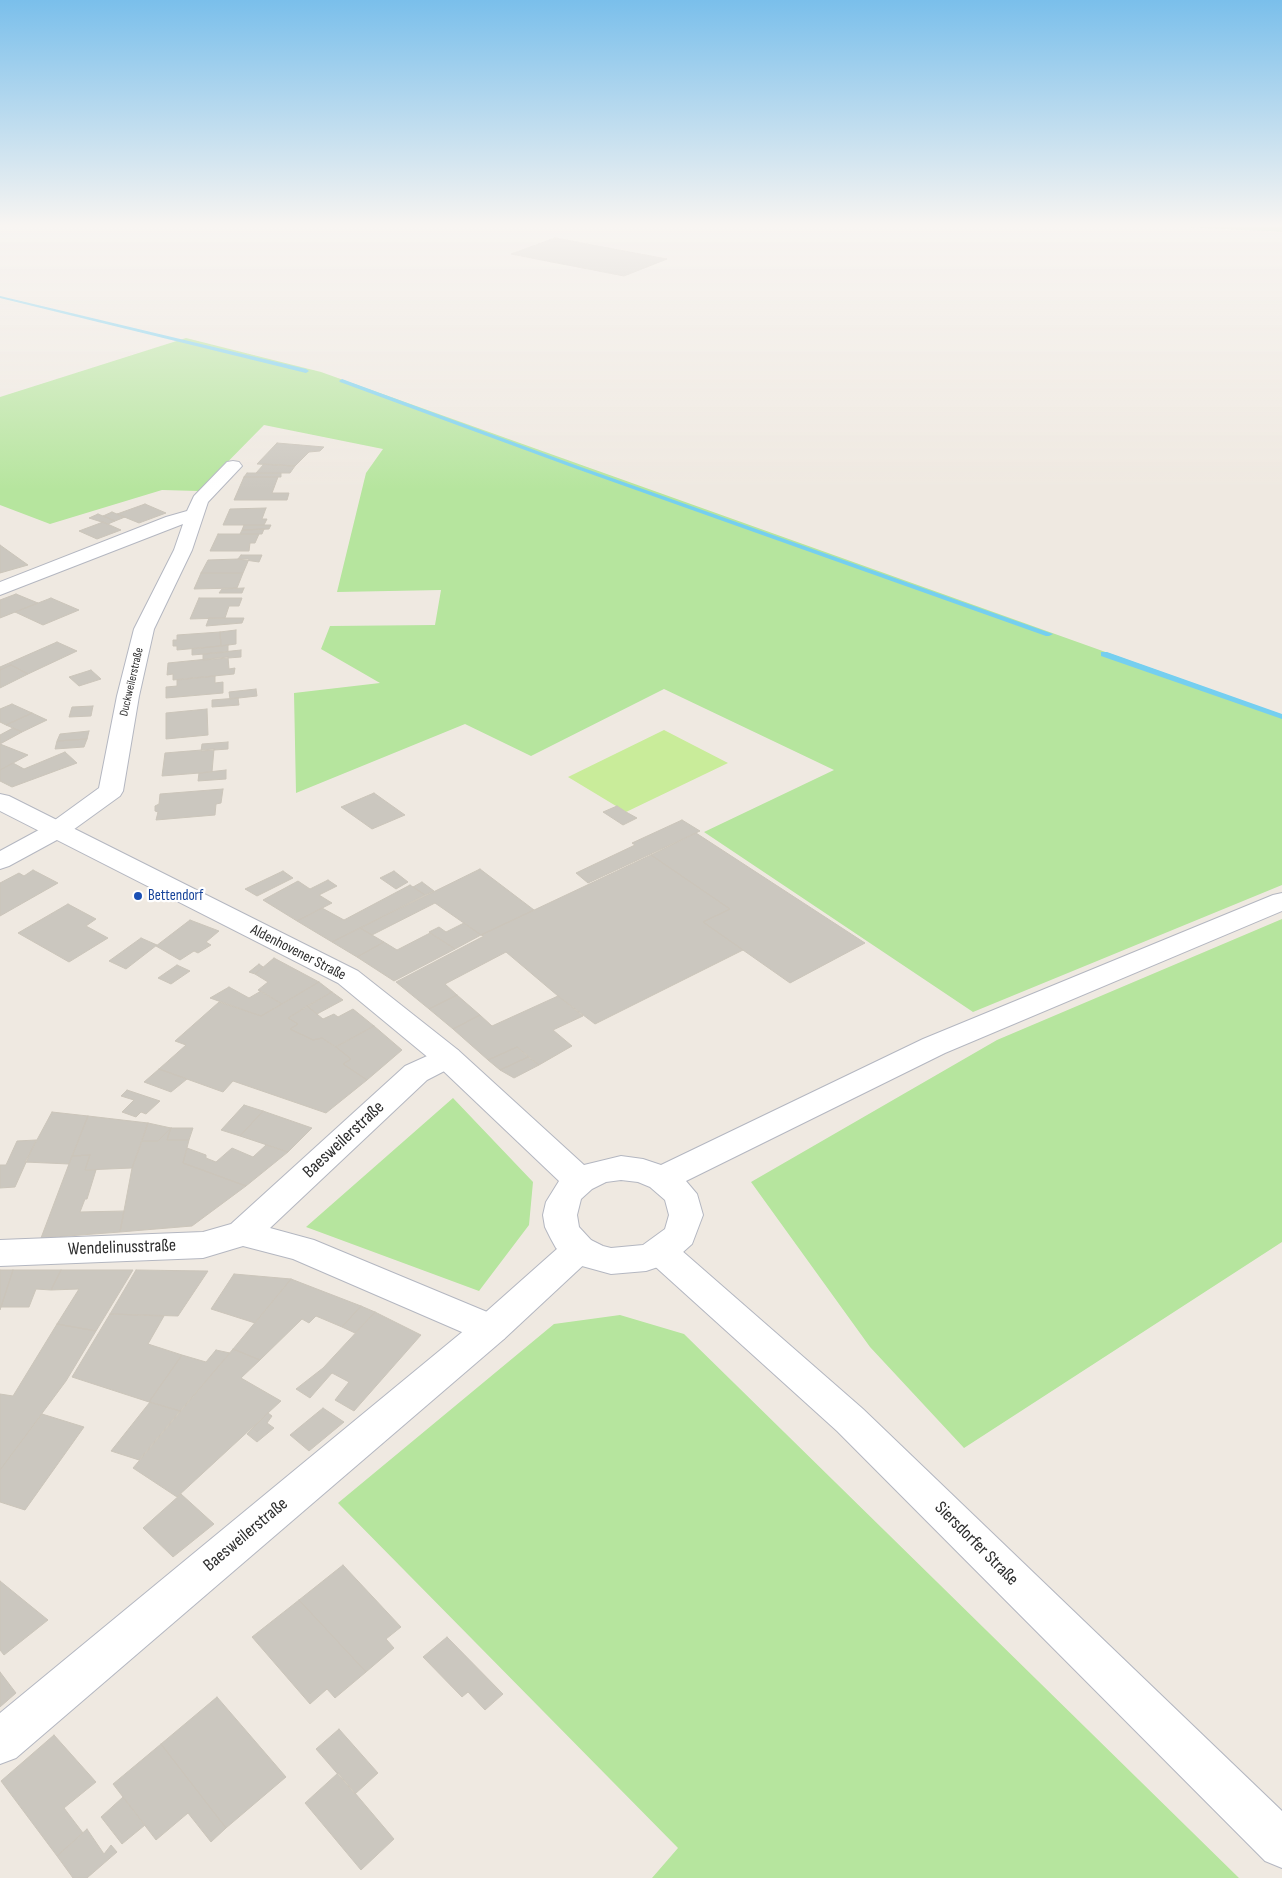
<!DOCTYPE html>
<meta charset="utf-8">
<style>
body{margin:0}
canvas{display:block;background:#efe9e1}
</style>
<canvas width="1282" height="1878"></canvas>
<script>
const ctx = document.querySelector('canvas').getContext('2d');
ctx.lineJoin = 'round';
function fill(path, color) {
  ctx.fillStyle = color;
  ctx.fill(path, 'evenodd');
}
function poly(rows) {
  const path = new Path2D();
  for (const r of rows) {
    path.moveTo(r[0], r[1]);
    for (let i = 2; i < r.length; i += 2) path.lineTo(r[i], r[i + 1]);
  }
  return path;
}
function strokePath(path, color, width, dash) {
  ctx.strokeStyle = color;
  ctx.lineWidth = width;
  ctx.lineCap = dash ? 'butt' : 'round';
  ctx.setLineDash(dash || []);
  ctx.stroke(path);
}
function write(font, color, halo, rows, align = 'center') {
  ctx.font = font + ' "Sofia Sans Condensed",sans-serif';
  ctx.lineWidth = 4.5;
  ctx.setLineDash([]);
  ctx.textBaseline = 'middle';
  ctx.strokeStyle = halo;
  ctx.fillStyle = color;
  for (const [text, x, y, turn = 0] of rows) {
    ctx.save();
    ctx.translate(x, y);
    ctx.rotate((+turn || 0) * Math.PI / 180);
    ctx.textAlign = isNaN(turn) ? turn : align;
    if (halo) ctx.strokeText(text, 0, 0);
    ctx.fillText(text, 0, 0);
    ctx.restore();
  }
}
fill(poly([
 [1186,227,1282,227,1282,232],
 [186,338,321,372,1282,715,1282,885,973,1012,704,832,834,770,664,689,531,756,465,724,296,793,294,693,380,683,321,649,330,626,435,625,441,590,337,592,366,473,383,449,264,425,199,491,162,490,50,524,0,505,0,397],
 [1282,919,1282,1242,964,1448,870,1347,751,1182,997,1040],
 [453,1098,533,1182,529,1225,479,1291,306,1227],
 [620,1315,684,1334,1239,1878,652,1878,678,1848,338,1503,554,1324]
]), '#b6e59e');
fill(poly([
 [664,730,728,763,626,812,568,777]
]), '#c9ec9a');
fill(poly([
 [0,296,306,369,309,371,306,373,0,298,0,296],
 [342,379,578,466,1053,634,1049,636,1046,636,574,468,340,382,339,381,342,379],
 [1101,652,1107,652,1282,714,1282,719,1101,656,1101,652]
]), '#75cff0');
const building = poly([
 [555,238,667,259,624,276,511,254,555,238],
 [277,443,324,447,320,451,309,452,295,466,257,464,277,443],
 [264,464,295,466,290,473,256,473,264,464],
 [247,473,281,473,281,477,244,477,247,473],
 [244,477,278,477,272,493,289,493,287,500,234,500,244,477],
 [145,504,166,513,139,523,117,514,145,504],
 [266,508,262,519,267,519,264,525,223,525,230,509,266,508],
 [112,512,117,514,125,517,115,521,103,516,112,512],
 [98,514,103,516,115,521,108,524,89,518,98,514],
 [103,522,121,530,97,539,79,531,103,522],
 [244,525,271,525,269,529,242,530,244,525],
 [264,529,262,534,240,534,242,530,264,529],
 [218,534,259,534,255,543,250,543,249,551,210,551,218,534],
 [0,545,28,565,0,573,0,545],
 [241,555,262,555,259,562,238,559,241,555],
 [238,559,249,559,243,573,201,573,208,560,238,559],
 [201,573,243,573,237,588,194,589,201,573],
 [244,588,242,593,219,593,222,589,244,588],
 [16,594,38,603,0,618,0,600,16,594],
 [51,598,79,610,43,625,15,612,51,598],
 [199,598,242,598,239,606,229,606,225,618,190,619,199,598],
 [209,618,244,618,242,623,206,626,209,618],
 [236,630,236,644,221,646,220,632,236,630],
 [220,632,221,646,177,650,177,646,173,646,173,640,177,640,177,635,220,632],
 [57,642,77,651,28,674,11,665,0,670,0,667,57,642],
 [228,645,228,652,192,655,192,649,228,645],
 [241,650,241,657,203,660,203,654,241,650],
 [228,657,229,669,235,668,234,674,173,680,173,674,167,675,168,663,228,657],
 [11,665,28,674,0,688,0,670,11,665],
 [91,670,101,679,79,686,69,677,91,670],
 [215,676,215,683,223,682,223,693,166,698,166,687,177,686,177,680,215,676],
 [256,689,257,696,230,699,229,692,256,689],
 [238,698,239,705,212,707,212,700,238,698],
 [12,704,32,713,6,725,0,722,0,709,12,704],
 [93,706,91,716,69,717,72,707,93,706],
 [207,709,208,735,166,739,166,713,207,709],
 [32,713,47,720,22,732,6,725,32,713],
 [13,728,22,732,0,744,0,735,13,728],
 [89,731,87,739,57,741,60,734,89,731],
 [87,739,84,747,55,749,57,741,87,739],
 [228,742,228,749,201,751,202,744,228,742],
 [0,744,28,755,0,770,0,744],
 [214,749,212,772,162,776,165,753,214,749],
 [65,752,77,763,12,787,0,781,0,770,13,763,24,769,65,752],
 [226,770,226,779,198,781,199,773,226,770],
 [223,789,221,803,216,804,215,815,156,820,158,812,155,811,155,806,159,804,160,794,223,789],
 [374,793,405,815,372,829,341,807,374,793],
 [617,806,626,812,637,818,623,825,603,812,617,806],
 [682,820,700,831,588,883,576,873,635,845,632,843,682,820],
 [696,833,865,943,790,983,703,922,730,909,651,855,696,833],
 [651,855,730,909,703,922,743,950,595,1024,558,996,506,952,445,984,457,995,429,1009,396,982,484,936,481,935,651,855],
 [480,869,534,910,481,935,435,903,372,935,360,928,480,869],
 [33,870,58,883,0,916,0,883,19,873,24,876,33,870],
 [283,871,293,878,257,896,245,889,283,871],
 [394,871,408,882,396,889,380,878,394,871],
 [328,880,337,886,319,895,332,903,297,921,263,900,298,881,310,889,328,880],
 [422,882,434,891,425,895,413,887,422,882],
 [410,885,425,895,332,942,297,921,322,908,344,920,410,885],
 [68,904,96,919,86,926,108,938,69,962,18,933,68,904],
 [190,920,219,931,206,942,211,945,198,953,194,951,180,960,156,946,190,920],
 [464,923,481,935,455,949,429,932,439,927,446,932,464,923],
 [360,928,384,942,357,957,332,942,360,928],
 [430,933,455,949,394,981,357,957,384,942,397,950,430,933],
 [141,938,157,945,126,969,109,961,141,938],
 [274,958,319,982,282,1004,258,990,268,982,255,974,274,958],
 [259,964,263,967,255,974,249,972,259,964],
 [177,965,190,971,171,984,158,978,177,965],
 [319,982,332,992,288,1018,298,1024,290,1029,313,1040,322,1038,336,1047,351,1059,343,1064,367,1080,326,1113,233,1081,223,1092,159,1069,186,1045,175,1041,219,1002,261,1016,319,982],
 [229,987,249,998,261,991,282,1004,261,1016,210,998,229,987],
 [332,992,343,1000,317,1014,307,1006,332,992],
 [457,995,480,1015,453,1029,429,1009,457,995],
 [558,996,583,1016,553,1030,572,1046,539,1065,517,1047,488,1060,453,1029,480,1015,492,1026,558,996],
 [307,1006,323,1019,334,1014,338,1017,353,1009,374,1026,335,1047,322,1038,313,1040,290,1029,298,1024,288,1018,307,1006],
 [374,1026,402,1050,367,1080,343,1064,351,1059,336,1047,374,1026],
 [517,1047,528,1057,500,1070,488,1060,517,1047],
 [528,1057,539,1065,514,1078,500,1070,528,1057],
 [159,1069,187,1079,171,1092,144,1082,159,1069],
 [127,1090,160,1101,146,1114,141,1112,136,1117,122,1112,134,1100,121,1096,127,1090],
 [244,1105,263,1111,240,1136,221,1130,244,1105],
 [263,1111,312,1128,288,1152,240,1136,263,1111],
 [52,1112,88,1116,69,1164,25,1162,52,1112],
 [88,1116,148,1123,132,1168,85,1170,90,1155,72,1156,88,1116],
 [148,1123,171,1128,158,1141,142,1141,148,1123],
 [171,1128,167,1140,189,1140,183,1163,246,1186,192,1226,120,1232,132,1168,142,1141,158,1141,171,1128],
 [171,1128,193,1128,189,1140,167,1140,171,1128],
 [36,1140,15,1187,0,1188,0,1165,6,1165,17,1141,36,1140],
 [266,1145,288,1152,246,1186,183,1163,187,1148,206,1155,206,1158,216,1162,232,1148,253,1157,266,1145],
 [90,1155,85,1170,96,1170,87,1199,85,1199,80,1212,124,1211,120,1232,41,1238,72,1156,90,1155],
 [0,1270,13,1270,0,1310,0,1270],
 [13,1270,61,1270,51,1290,36,1289,29,1307,1,1307,13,1270],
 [61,1270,133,1270,96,1331,57,1324,79,1289,51,1290,61,1270],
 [136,1270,208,1271,178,1316,110,1314,136,1270],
 [234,1274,291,1279,255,1323,211,1309,234,1274],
 [291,1279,361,1306,342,1327,316,1316,309,1323,302,1319,260,1360,233,1349,291,1279],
 [361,1306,375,1312,355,1333,342,1327,361,1306],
 [375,1312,421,1335,354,1411,335,1400,349,1382,332,1373,310,1398,296,1389,323,1368,375,1312],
 [110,1314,164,1316,148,1344,182,1355,149,1402,72,1377,110,1314],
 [57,1324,96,1331,66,1381,0,1470,0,1394,13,1396,57,1324],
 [233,1349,260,1360,241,1378,281,1401,177,1497,133,1468,233,1349],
 [216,1350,230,1353,180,1411,149,1402,182,1355,206,1362,216,1350],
 [150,1402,180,1411,139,1460,111,1451,150,1402],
 [323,1408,344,1422,309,1451,290,1435,323,1408],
 [268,1413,272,1416,267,1423,274,1428,257,1442,247,1434,268,1413],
 [42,1414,84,1427,25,1510,0,1502,0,1470,42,1414],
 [181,1494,214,1524,173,1557,143,1528,181,1494],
 [343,1565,401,1627,386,1639,394,1648,366,1672,299,1600,343,1565],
 [0,1581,48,1620,4,1655,0,1650,0,1581],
 [299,1600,366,1672,335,1698,327,1689,310,1704,252,1637,299,1600],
 [447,1637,503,1694,485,1710,468,1692,462,1697,423,1657,447,1637],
 [0,1672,16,1693,0,1707,0,1672],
 [217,1697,286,1777,226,1828,161,1744,217,1697],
 [339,1729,378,1773,355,1794,316,1749,339,1729],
 [54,1735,96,1782,64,1808,83,1833,57,1856,1,1781,54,1735],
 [161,1744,226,1828,211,1842,188,1813,156,1840,113,1784,161,1744],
 [338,1773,394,1839,361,1870,305,1803,338,1773],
 [123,1797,145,1825,122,1844,101,1817,123,1797],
 [87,1829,104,1854,111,1845,117,1852,87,1878,73,1878,57,1856,87,1829]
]);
fill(building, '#cbc7bf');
strokePath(building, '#cbc5ba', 1);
const minor = poly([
 [233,461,239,462,242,466,208,502,192,550,154,629,139,696,123,791,120,796,66,835,9,866,0,869,0,851,48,825,99,788,117,696,134,629,174,550,183,524,0,595,0,582,166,517,187,511,194,496,227,462,233,461],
 [447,1047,458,1050,462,1057,458,1064,427,1080,270,1228,314,1240,504,1319,509,1329,504,1339,491,1343,478,1339,293,1259,243,1246,203,1258,0,1266,0,1240,203,1232,231,1224,405,1066,447,1047]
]);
const tertiary = poly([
 [579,1236,591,1240,596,1249,591,1258,504,1339,16,1758,0,1764,0,1713,478,1319,567,1240,579,1236],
 [661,1239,673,1243,863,1409,1282,1811,1282,1868,1265,1861,837,1431,649,1261,644,1252,649,1243,661,1239]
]);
const secondary = poly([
 [0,794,9,796,358,971,458,1050,584,1165,621,1156,643,1159,661,1165,923,1039,1273,895,1282,893,1282,911,945,1053,686,1181,697,1194,703,1215,692,1244,673,1261,658,1267,646,1271,611,1274,582,1266,567,1258,556,1248,551,1239,545,1227,543,1215,546,1202,559,1181,436,1064,338,983,0,811,0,794],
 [621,1180,638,1182,650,1187,665,1200,669,1215,665,1229,643,1245,611,1248,603,1246,591,1240,579,1227,577,1215,581,1199,592,1189,606,1182,621,1180]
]);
strokePath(minor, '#b4b7c1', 2);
strokePath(tertiary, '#b4b7c1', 2);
strokePath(secondary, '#b4b7c1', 2);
fill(minor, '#fff');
fill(tertiary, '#fff');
fill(secondary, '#fff');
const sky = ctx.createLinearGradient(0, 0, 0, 490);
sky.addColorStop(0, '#7abfeb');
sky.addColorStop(0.46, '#f8f5f2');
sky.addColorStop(1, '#f8f5f200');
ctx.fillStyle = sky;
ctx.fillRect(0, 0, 1282, 490);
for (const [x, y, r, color] of [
 [138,896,5,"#1a4fb4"]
]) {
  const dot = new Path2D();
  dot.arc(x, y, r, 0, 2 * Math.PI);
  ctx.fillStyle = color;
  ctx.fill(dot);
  strokePath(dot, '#fff', 2);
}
write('12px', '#2e2e2e', '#fff', [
 ["Duckweilerstraße",132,682,-77]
]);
write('15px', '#164399', '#fff', [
 ["Bettendorf",148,896]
], 'left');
write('15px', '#2e2e2e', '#fff', [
 ["Aldenhovener Straße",298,953,27]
]);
write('18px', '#2e2e2e', '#fff', [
 ["Baesweilerstraße",344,1140,-43],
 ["Wendelinusstraße",122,1248,-2],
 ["Baesweilerstraße",246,1535,-40],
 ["Siersdorfer Straße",976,1544,45]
]);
</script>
